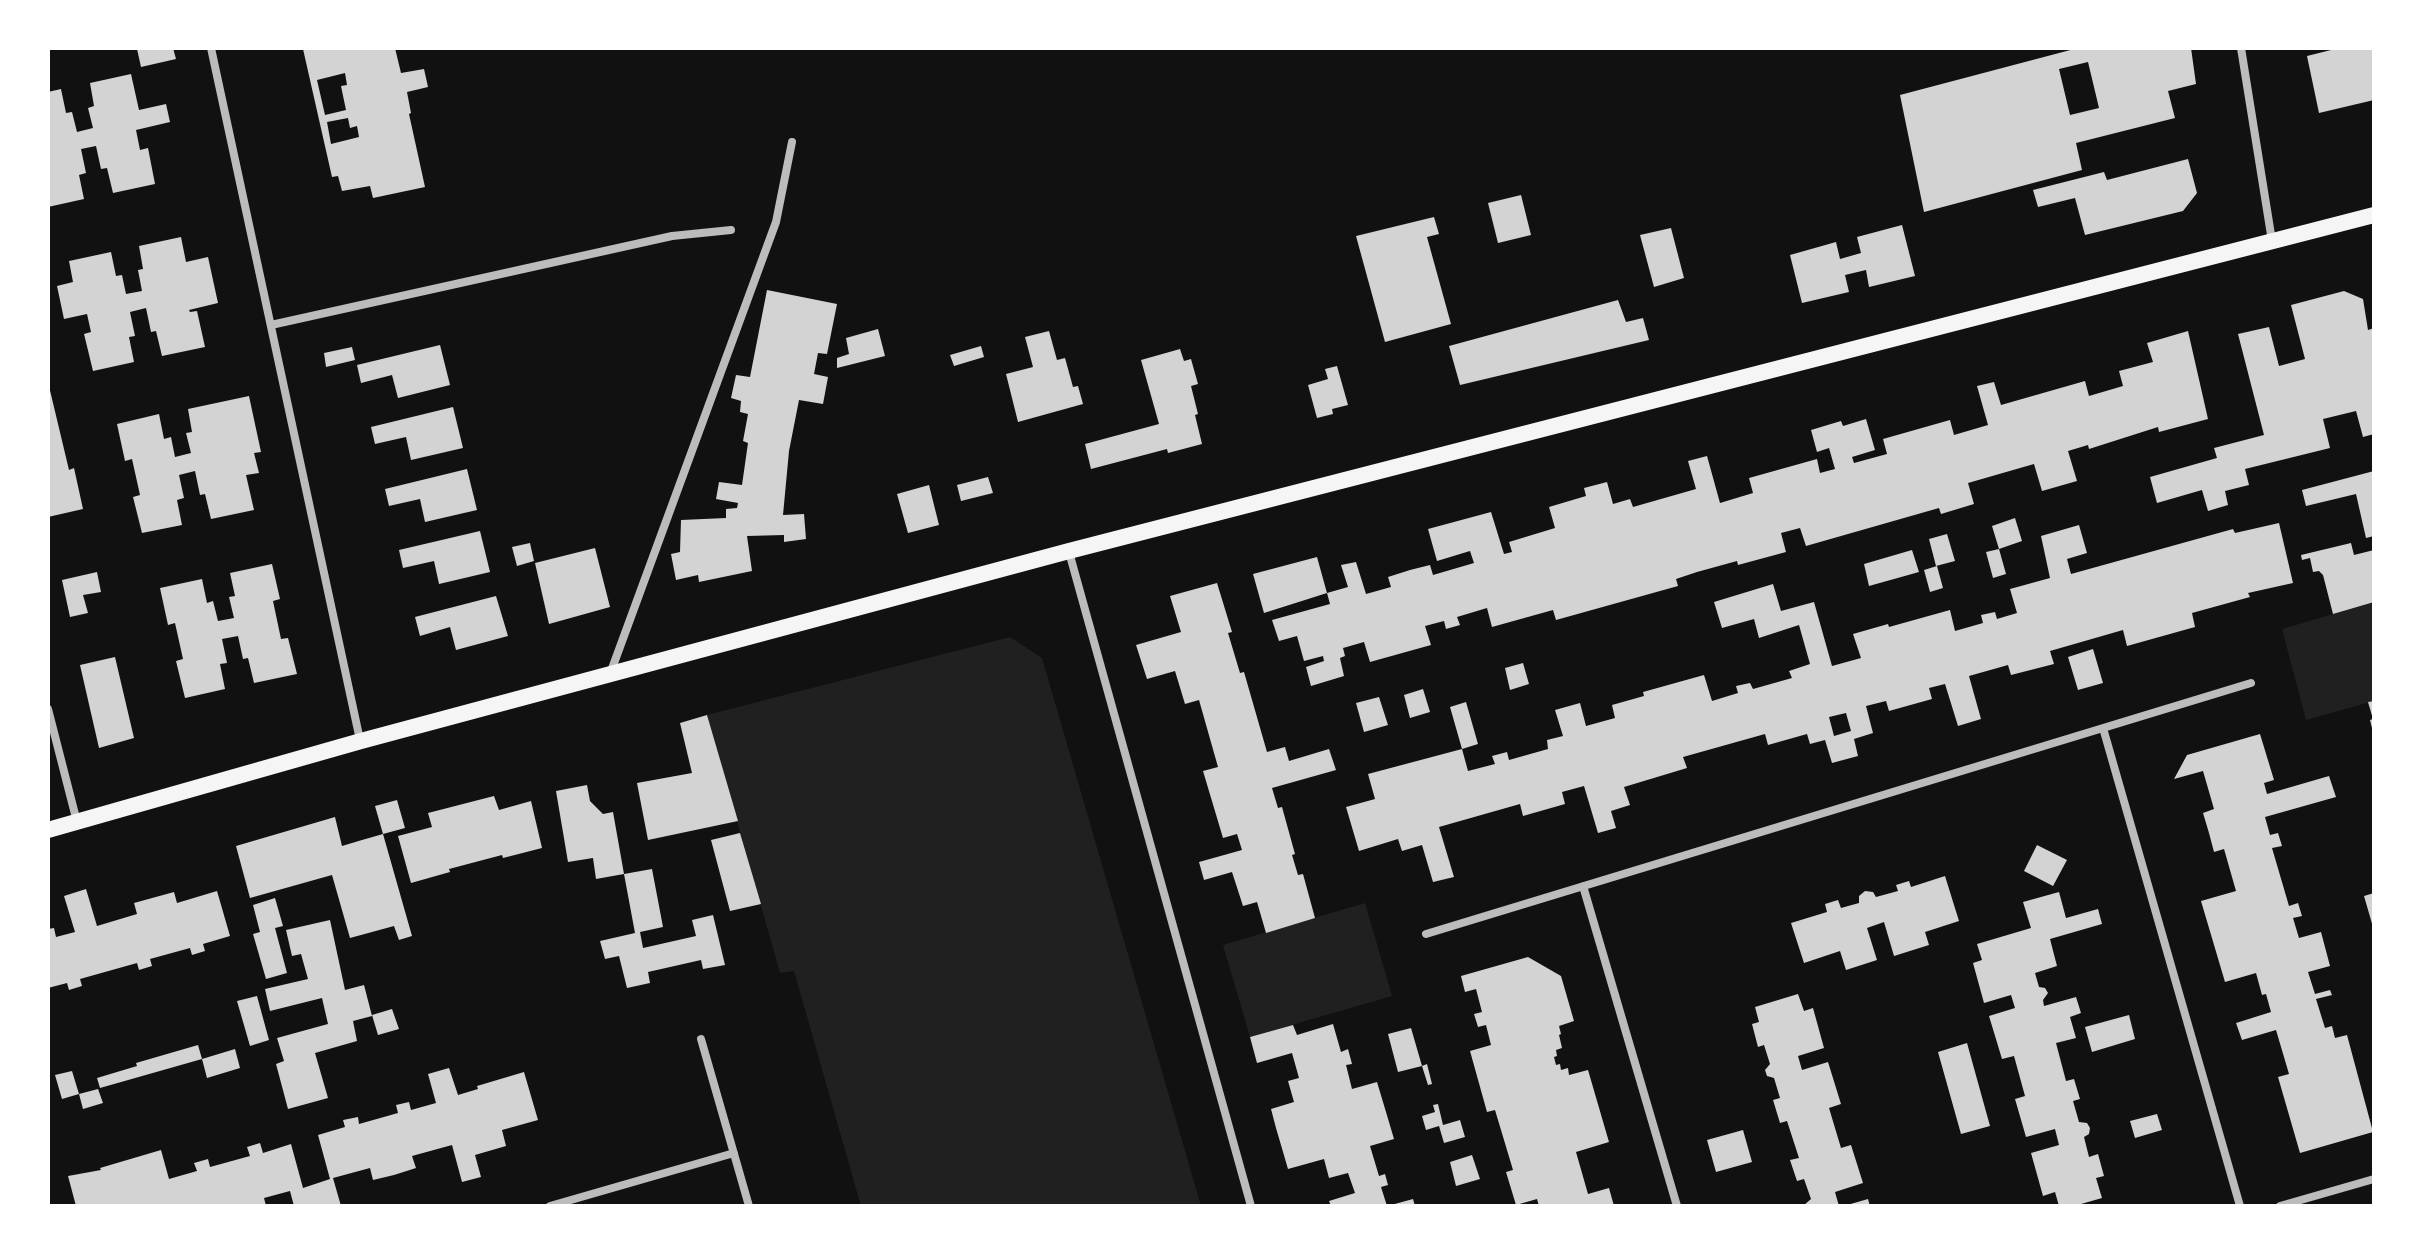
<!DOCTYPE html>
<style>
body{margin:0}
#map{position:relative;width:2422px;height:1254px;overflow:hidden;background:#111;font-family:"Golos Text",sans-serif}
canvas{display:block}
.frame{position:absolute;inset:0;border:50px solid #fff;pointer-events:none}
</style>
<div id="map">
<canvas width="2422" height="1254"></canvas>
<div class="frame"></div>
</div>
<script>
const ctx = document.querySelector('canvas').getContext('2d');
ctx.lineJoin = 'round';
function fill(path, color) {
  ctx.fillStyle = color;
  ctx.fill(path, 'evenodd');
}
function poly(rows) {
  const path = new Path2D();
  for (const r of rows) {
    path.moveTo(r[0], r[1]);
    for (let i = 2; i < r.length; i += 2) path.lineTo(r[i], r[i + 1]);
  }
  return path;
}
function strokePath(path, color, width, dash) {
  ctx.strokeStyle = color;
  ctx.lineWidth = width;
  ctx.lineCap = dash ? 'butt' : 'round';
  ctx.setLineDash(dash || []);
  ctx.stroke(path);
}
fill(poly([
 [2374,602,2374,701,2306,720,2282,629],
 [1010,637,1042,658,1201,1206,861,1206,794,971,780,973,707,715],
 [1365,903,1392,996,1250,1037,1223,945]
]), '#202020');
fill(poly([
 [173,48,176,59,141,67,137,49],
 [395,48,401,73,424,69,428,87,407,92,411,113,409,114,425,187,373,198,370,186,342,191,338,176,332,177,303,49],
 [345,73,347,85,341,86,346,110,325,115,317,80],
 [348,118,350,128,357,126,359,137,331,144,327,122],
 [2078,48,2191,48,2196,84,2168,91,2175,118,2076,143,2082,170,1924,212,1900,95],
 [2088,62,2099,108,2070,115,2059,69],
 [2339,48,2374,48,2374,100,2319,113,2307,56],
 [131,74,139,110,166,104,170,122,136,130,140,150,148,148,155,184,113,193,107,168,101,169,96,146,81,149,86,173,79,175,84,199,48,207,48,92,61,89,66,113,72,112,77,132,93,128,88,108,94,106,90,83],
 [2188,159,2197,193,2183,211,2085,235,2075,198,2038,207,2033,190,2104,172,2107,180],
 [1521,195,1531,235,1498,243,1488,203],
 [1434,217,1439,234,1427,237,1451,324,1385,342,1356,236],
 [1902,225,1915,276,1869,287,1866,270,1845,275,1849,292,1802,303,1790,255,1836,242,1840,259,1861,253,1857,237],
 [1671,228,1684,278,1654,287,1640,235],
 [181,237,186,262,208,257,218,303,189,310,190,312,197,311,205,347,162,356,156,331,151,332,146,308,130,312,135,336,129,337,134,362,93,371,84,334,91,332,87,314,64,319,57,286,73,282,69,261,111,252,116,276,122,275,126,294,142,291,138,270,143,269,139,246],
 [767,290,837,304,827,354,818,353,814,374,828,377,823,404,799,400,789,451,783,515,804,514,806,539,784,542,784,535,747,536,752,571,699,582,698,575,676,580,671,554,680,552,681,520,726,518,726,509,737,508,738,503,716,499,719,482,742,485,748,443,743,441,748,414,740,412,741,401,731,398,736,375,750,377],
 [2344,291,2363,299,2368,330,2374,328,2374,434,2363,437,2356,411,2323,419,2330,448,2245,469,2249,485,2225,491,2228,505,2208,511,2202,490,2157,503,2150,477,2217,458,2214,448,2264,435,2238,334,2269,327,2279,366,2305,359,2291,305],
 [1618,300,1626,322,1643,318,1649,340,1460,385,1449,346],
 [878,329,885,356,837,368,837,358,849,354,846,338],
 [1049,331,1057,360,1065,358,1073,387,1078,386,1083,404,1018,422,1006,374,1033,367,1025,337],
 [2188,331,2208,419,2159,432,2158,427,2089,449,2088,445,2068,451,2077,481,2042,491,2034,464,1968,483,1974,504,1941,514,1939,508,1806,546,1800,528,1781,533,1786,552,1738,565,1737,561,1697,572,1676,579,1678,586,1556,620,1553,610,1492,627,1487,608,1457,617,1460,625,1446,629,1444,621,1425,626,1431,645,1370,662,1364,642,1343,648,1345,656,1340,658,1344,676,1311,686,1306,667,1324,661,1323,656,1304,661,1297,636,1279,641,1272,620,1330,604,1327,593,1348,587,1341,565,1356,562,1366,594,1391,587,1388,577,1410,570,1430,565,1433,575,1474,563,1470,551,1437,561,1428,529,1491,512,1504,554,1512,552,1509,542,1555,528,1549,507,1586,496,1584,488,1607,482,1613,504,1630,499,1633,507,1696,489,1688,461,1707,456,1720,503,1753,493,1749,478,1817,459,1820,473,1835,469,1829,448,1817,452,1811,430,1841,421,1843,426,1866,419,1875,450,1852,457,1854,463,1887,454,1883,439,1950,420,1954,435,1988,425,1977,386,1994,382,2001,405,2085,381,2089,396,2123,386,2119,371,2153,362,2147,343],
 [440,345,450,385,398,398,392,375,361,383,357,365],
 [981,346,984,357,954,366,950,355],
 [352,347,355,360,326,367,324,353],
 [1180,349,1184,361,1191,359,1198,384,1191,386,1198,414,1195,415,1202,444,1168,453,1167,449,1091,469,1085,444,1159,424,1141,360],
 [1337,366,1348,405,1332,409,1333,414,1317,418,1308,385,1328,379,1325,369],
 [48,382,69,470,74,468,83,509,48,517],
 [249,396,261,452,254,453,259,473,246,475,254,510,211,519,205,494,200,495,195,471,179,475,184,498,177,500,182,525,142,533,133,497,140,495,132,459,125,461,117,424,159,414,164,439,171,437,175,457,191,453,186,433,192,432,188,409],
 [453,407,463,448,411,460,406,437,375,444,371,427],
 [467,469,477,510,425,522,420,499,389,506,385,489],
 [2374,471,2374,536,2366,538,2356,494,2306,506,2302,490],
 [988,477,993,493,961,501,957,485],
 [929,485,939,525,908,533,897,494],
 [2015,518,2022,541,1999,549,1992,526],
 [2279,523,2293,583,2248,593,2250,597,2192,613,2195,627,2127,646,2123,630,2050,651,2054,664,2011,675,2008,665,1969,676,1981,719,1958,726,1945,684,1929,688,1932,699,1889,711,1886,701,1866,706,1873,733,1854,739,1858,756,1832,763,1825,740,1810,744,1807,734,1768,745,1765,734,1683,757,1687,768,1624,787,1630,805,1611,811,1616,828,1598,833,1584,786,1562,792,1565,804,1523,816,1520,804,1439,827,1454,877,1433,882,1422,845,1402,851,1398,839,1359,851,1346,807,1375,799,1368,774,1462,749,1468,771,1495,764,1492,756,1507,752,1509,760,1548,749,1547,740,1563,736,1555,710,1580,703,1586,726,1615,718,1612,705,1644,696,1643,692,1704,675,1712,701,1738,693,1736,686,1750,683,1753,689,1792,678,1789,671,1810,664,1799,625,1759,638,1754,619,1722,628,1714,602,1773,584,1781,611,1814,602,1832,666,1861,658,1853,634,1888,624,1889,627,1950,610,1955,631,1983,623,1981,615,1995,612,1997,619,2017,613,2010,589,2050,578,2041,536,2079,525,2087,553,2067,559,2071,574,2233,529,2235,533],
 [1846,713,1851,731,1834,736,1829,717],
 [480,531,490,572,439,584,434,561,403,568,399,550],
 [1947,534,1955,561,1936,566,1929,539],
 [530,543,534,561,517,566,512,547],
 [2351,543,2354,555,2374,550,2374,602,2333,614,2323,575,2319,571,2313,572,2310,558,2302,560,2301,555],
 [595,548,610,607,549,624,535,563],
 [1999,549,2006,574,1993,578,1986,552],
 [1912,550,1919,572,1869,586,1864,564],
 [1317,557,1327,593,1264,613,1253,574],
 [272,564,280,599,273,601,281,639,288,638,297,674,254,683,248,658,243,659,238,636,222,639,227,663,220,664,225,689,185,698,176,661,183,659,175,623,168,625,160,588,202,579,207,603,213,601,218,621,234,618,229,597,235,596,230,573],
 [1937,566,1943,588,1930,592,1924,570],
 [97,572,101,592,83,595,88,613,70,617,62,580],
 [1217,583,1232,632,1228,633,1240,673,1244,672,1267,752,1285,747,1289,761,1329,749,1336,770,1272,788,1278,808,1282,807,1295,854,1292,855,1298,875,1303,874,1315,918,1266,933,1257,902,1243,906,1232,872,1204,880,1199,862,1242,850,1237,834,1223,838,1203,771,1218,767,1199,700,1185,704,1175,671,1147,679,1136,645,1181,632,1170,596],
 [496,596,508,636,456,650,450,627,420,636,415,617],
 [2093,649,2103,683,2078,690,2068,657],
 [115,657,134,738,99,748,80,665],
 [1523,663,1529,684,1510,690,1505,668],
 [1423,689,1430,712,1410,718,1404,695],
 [1379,697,1388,725,1364,732,1356,703],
 [2374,701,2374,732,2373,732,2370,720,2373,719,2368,702],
 [1466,702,1478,744,1462,749,1450,707],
 [707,715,738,821,648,840,637,783,692,773,680,723],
 [2260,734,2274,780,2264,783,2267,794,2329,776,2336,797,2265,817,2270,835,2278,833,2282,846,2272,848,2289,906,2298,903,2302,916,2293,918,2299,938,2321,932,2330,966,2308,972,2315,994,2330,990,2332,995,2316,999,2325,1028,2332,1026,2335,1038,2347,1035,2373,1132,2300,1153,2278,1077,2289,1074,2276,1030,2242,1040,2236,1023,2271,1012,2266,994,2262,995,2256,973,2225,982,2201,901,2236,891,2224,849,2214,852,2209,833,2203,813,2214,809,2203,771,2174,779,2187,755],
 [587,785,590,801,603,814,613,812,624,874,596,879,593,858,568,862,556,791],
 [494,796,499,810,531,801,542,848,503,858,502,855,449,869,450,872,411,883,398,836,432,827,428,813],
 [397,800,405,828,383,834,412,936,399,940,394,926,350,938,332,875,250,898,236,846,335,817,342,846,362,840,383,834,375,806],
 [740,833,761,904,730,911,711,840],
 [2037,845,2067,860,2053,886,2024,871],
 [652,869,663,927,640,932,643,948,696,936,692,920,713,915,725,965,703,969,701,960,648,972,650,983,627,988,619,956,605,959,600,941,635,933,624,874],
 [1945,876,1959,921,1925,932,1929,945,1894,956,1884,922,1867,928,1877,960,1846,970,1840,951,1804,963,1791,923,1827,912,1825,904,1838,900,1841,908,1859,903,1859,896,1865,891,1873,892,1876,897,1898,891,1896,885,1909,881,1911,887],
 [86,889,97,926,137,914,134,903,174,892,177,903,217,891,230,936,203,944,205,951,192,955,190,948,150,959,152,966,139,970,137,963,80,979,82,986,69,990,67,983,48,988,48,929,54,928,56,937,75,932,64,896],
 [2059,892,2066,918,2098,909,2102,924,2050,939,2057,966,2035,973,2039,987,2045,988,2048,993,2043,1000,2044,1006,2076,997,2081,1013,2070,1017,2076,1038,2056,1043,2066,1081,2074,1079,2080,1099,2073,1101,2079,1122,2087,1123,2090,1128,2089,1134,2084,1137,2089,1157,2098,1154,2104,1176,2096,1178,2102,1198,2074,1206,2059,1206,2055,1192,2043,1196,2031,1153,2059,1145,2055,1129,2026,1137,2015,1099,2025,1096,2014,1056,2002,1059,1989,1016,2015,1008,2011,995,1984,1003,1973,963,1982,960,1977,944,2031,928,2023,902],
 [2374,893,2374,927,2373,927,2364,896],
 [275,898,283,926,275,928,287,973,266,979,253,934,260,932,253,905],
 [330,920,345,990,364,985,372,1016,353,1021,357,1041,315,1053,328,1098,288,1109,276,1064,284,1061,277,1038,328,1024,322,998,270,1011,265,989,308,979,301,954,292,956,286,930],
 [1528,957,1561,976,1574,1021,1559,1026,1561,1034,1559,1035,1562,1048,1556,1050,1557,1056,1554,1057,1556,1065,1560,1064,1561,1070,1568,1068,1569,1075,1588,1070,1609,1142,1576,1152,1588,1194,1609,1188,1614,1206,1539,1206,1537,1199,1516,1205,1506,1172,1513,1170,1495,1110,1487,1112,1470,1051,1491,1045,1486,1025,1478,1027,1474,1014,1482,1012,1476,989,1465,992,1461,976],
 [1798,994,1804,1011,1813,1008,1824,1048,1798,1056,1802,1070,1828,1062,1841,1104,1829,1108,1841,1148,1851,1145,1863,1183,1835,1192,1839,1206,1803,1206,1811,1199,1804,1179,1797,1181,1790,1160,1799,1158,1787,1121,1780,1123,1773,1100,1780,1098,1774,1078,1767,1076,1765,1070,1770,1064,1764,1045,1758,1047,1752,1024,1759,1022,1755,1007],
 [257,996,269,1040,250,1046,237,1001],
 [392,1009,399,1029,378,1035,372,1015],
 [2129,1015,2135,1039,2092,1052,2085,1027],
 [1333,1024,1341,1052,1348,1049,1352,1064,1346,1065,1352,1089,1377,1082,1386,1112,1394,1139,1370,1146,1379,1176,1385,1174,1388,1185,1381,1187,1387,1206,1331,1206,1329,1201,1355,1193,1348,1173,1329,1178,1324,1159,1288,1169,1276,1128,1271,1109,1294,1102,1288,1081,1299,1078,1292,1053,1257,1063,1250,1037,1293,1025,1297,1035],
 [1411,1028,1422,1066,1398,1072,1388,1034],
 [1967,1043,1990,1126,1961,1134,1938,1052],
 [198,1045,202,1059,100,1088,97,1078,137,1066,136,1063],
 [235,1049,240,1068,207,1078,202,1059],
 [1427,1064,1432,1084,1428,1085,1422,1066],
 [449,1068,458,1095,478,1089,477,1086,524,1072,538,1120,502,1130,506,1146,475,1155,481,1177,462,1182,452,1145,412,1156,416,1168,394,1175,373,1180,370,1168,333,1178,341,1206,294,1206,290,1191,264,1198,266,1206,76,1206,68,1176,101,1170,100,1168,161,1150,169,1179,197,1171,194,1163,208,1159,210,1167,250,1156,247,1147,260,1143,263,1153,291,1144,303,1188,330,1179,318,1135,345,1127,343,1120,358,1117,359,1124,398,1113,396,1105,409,1102,411,1110,436,1103,428,1074],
 [72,1071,79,1094,98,1089,103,1103,83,1109,79,1094,62,1099,55,1075],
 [1438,1104,1443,1125,1460,1120,1465,1137,1444,1143,1439,1126,1426,1130,1422,1116,1435,1112,1433,1105],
 [2157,1114,2162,1130,2135,1138,2130,1121],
 [1743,1130,1752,1162,1716,1172,1707,1140],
 [1472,1155,1480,1179,1456,1186,1450,1162],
 [1413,1199,1415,1206,1391,1206,1391,1205],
 [1868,1199,1870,1206,1847,1206,1847,1205]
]), '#d3d3d3');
strokePath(poly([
 [211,48,360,740],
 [2241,48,2272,241],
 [271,325,672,236,731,230],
 [1069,552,1251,1206],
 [610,674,776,222,792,142],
 [48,709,77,822],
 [2103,728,2240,1206],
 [1583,886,1677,1206],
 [1426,934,2251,683],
 [701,1039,749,1206],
 [550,1206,734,1153],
 [2280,1206,2374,1179]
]), '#bcbcbc', 8);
strokePath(poly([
 [48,830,361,741,1069,551,2374,215]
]), '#f5f5f5', 16);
</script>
